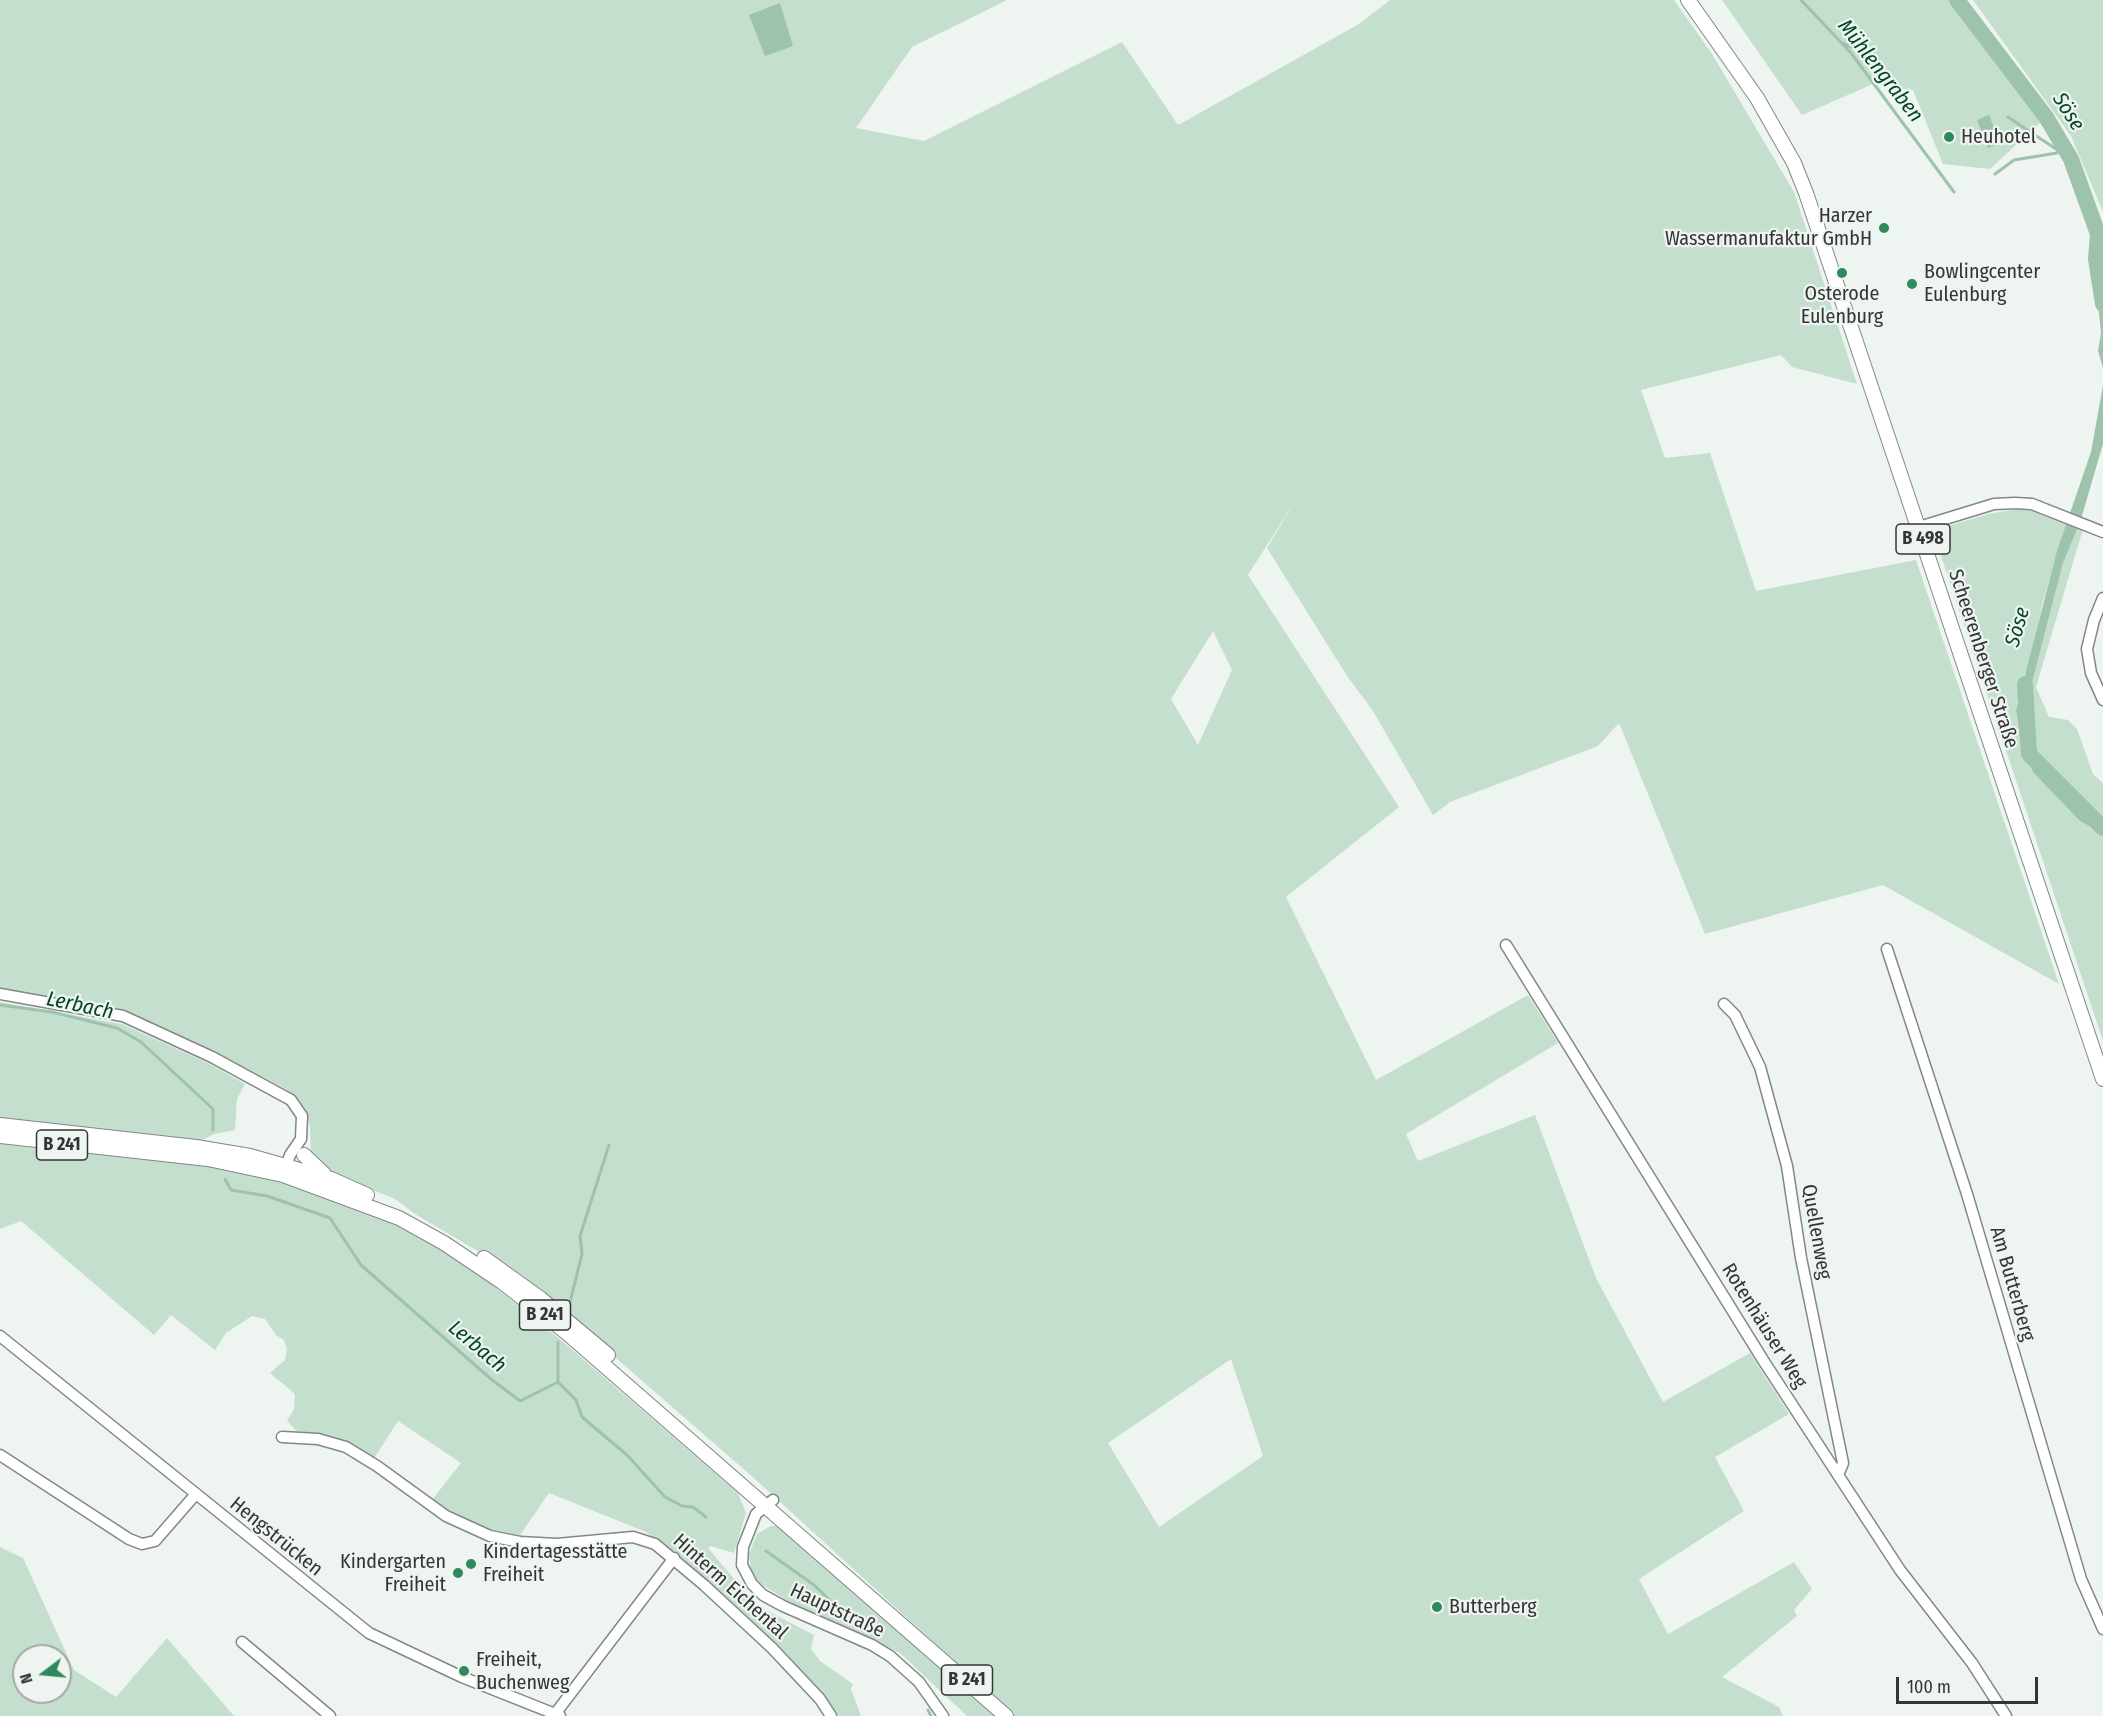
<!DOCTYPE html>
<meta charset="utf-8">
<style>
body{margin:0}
#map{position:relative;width:2103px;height:1716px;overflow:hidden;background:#eef4f0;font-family:"Fira Sans Condensed",sans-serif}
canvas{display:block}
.north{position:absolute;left:12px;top:1644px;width:60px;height:60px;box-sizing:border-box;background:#eef4f0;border:2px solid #a4a8a5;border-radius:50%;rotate:254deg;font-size:16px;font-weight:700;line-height:24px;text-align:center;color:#343635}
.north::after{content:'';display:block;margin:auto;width:21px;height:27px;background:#30885d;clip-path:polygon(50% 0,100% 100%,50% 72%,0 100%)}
.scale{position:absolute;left:1896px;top:1677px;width:142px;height:27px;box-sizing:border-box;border:3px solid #343635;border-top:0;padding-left:8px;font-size:18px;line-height:21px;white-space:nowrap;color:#343635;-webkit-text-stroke:4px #eef4f0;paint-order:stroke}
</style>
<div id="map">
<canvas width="2103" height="1716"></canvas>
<div class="north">N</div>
<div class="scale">100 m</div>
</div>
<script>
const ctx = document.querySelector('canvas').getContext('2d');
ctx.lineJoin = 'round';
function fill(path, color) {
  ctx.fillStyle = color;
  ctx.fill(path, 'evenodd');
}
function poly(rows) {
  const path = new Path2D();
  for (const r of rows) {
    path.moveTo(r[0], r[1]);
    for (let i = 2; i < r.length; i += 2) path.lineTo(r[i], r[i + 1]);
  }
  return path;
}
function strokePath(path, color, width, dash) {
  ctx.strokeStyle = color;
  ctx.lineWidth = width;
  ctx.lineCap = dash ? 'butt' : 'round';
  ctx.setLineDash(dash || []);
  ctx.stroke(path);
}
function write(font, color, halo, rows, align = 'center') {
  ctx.font = font + ' "Fira Sans Condensed",sans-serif';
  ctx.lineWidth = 4.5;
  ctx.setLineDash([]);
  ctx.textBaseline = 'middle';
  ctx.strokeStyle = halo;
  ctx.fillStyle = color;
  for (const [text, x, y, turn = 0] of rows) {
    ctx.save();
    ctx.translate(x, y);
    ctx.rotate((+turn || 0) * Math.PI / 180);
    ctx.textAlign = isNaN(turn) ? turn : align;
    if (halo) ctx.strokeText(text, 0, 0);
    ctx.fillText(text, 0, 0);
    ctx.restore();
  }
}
fill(poly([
 [0,0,1007,0,912,47,856,128,924,141,1122,42,1178,125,1359,24,1390,0,1674,0,1712,54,1794,192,1857,384,1792,367,1781,355,1641,390,1665,458,1710,453,1756,591,1916,560,2059,984,1883,885,1705,934,1619,723,1598,746,1450,802,1433,815,1373,711,1347,676,1267,548,1295,501,1248,575,1399,807,1286,897,1376,1080,1528,995,1558,1043,1406,1134,1418,1161,1535,1115,1596,1278,1663,1402,1750,1353,1789,1414,1715,1457,1744,1511,1639,1579,1668,1634,1794,1562,1812,1589,1794,1610,1797,1616,1722,1677,1779,1707,1783,1716,1014,1716,755,1479,578,1325,503,1266,415,1214,395,1199,327,1171,311,1154,310,1127,304,1108,286,1089,216,1053,136,1017,103,1007,0,989],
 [1213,631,1232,670,1198,745,1171,699],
 [1231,1359,1263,1456,1159,1527,1108,1443],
 [1722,0,1955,0,2046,117,1990,169,1943,164,1913,90,1873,84,1802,115],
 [1973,0,2103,0,2103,212,2071,136],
 [2030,507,2067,522,2042,605,2031,661,2022,680,2016,710,2018,731,2024,752,2080,821,2103,834,2103,1041,1937,544,1936,535,1945,527,1988,514],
 [2077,526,2083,529,2036,687,2049,717,2068,720,2077,729,2093,774,2103,783,2103,822,2074,805,2051,783,2032,752,2025,723,2028,695,2063,563],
 [0,1002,122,1024,210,1064,245,1084,237,1099,235,1130,214,1134,199,1142,0,1120],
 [0,1143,49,1150,208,1165,293,1184,397,1222,456,1256,561,1340,738,1493,746,1513,734,1553,710,1546,708,1548,756,1605,814,1635,811,1649,820,1661,853,1684,851,1689,861,1716,838,1716,825,1695,781,1648,674,1553,646,1532,549,1493,518,1538,502,1536,450,1515,431,1501,461,1463,398,1421,373,1460,298,1432,287,1421,294,1409,295,1394,270,1373,285,1360,287,1349,284,1340,276,1335,265,1319,252,1316,226,1333,215,1350,171,1315,154,1335,21,1221,0,1229],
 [771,1526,779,1526,996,1716,967,1716,900,1653,786,1600,760,1583,751,1570,749,1554,757,1534],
 [0,1547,23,1558,74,1670,116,1697,167,1638,234,1716,0,1716],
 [24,1656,60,1656,60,1692,24,1692]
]), '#c5dfcf');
fill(poly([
 [780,3,793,46,765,56,749,15],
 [1989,115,2000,143,1988,148,1977,120],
 [2103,281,2103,368,2098,351,2101,333,2098,304,2093,284],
 [2103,385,2103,444,2081,519,2063,563,2025,709,2027,737,2038,766,2063,796,2103,822,2103,834,2080,821,2033,772,2020,740,2016,710,2057,551,2091,452]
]), '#9ec3ad');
strokePath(poly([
 [1801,0,1851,53,1954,192],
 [1842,43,1854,48],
 [2008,117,2071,159],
 [1995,174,2014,160,2057,153],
 [2098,234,2103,241],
 [0,1005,52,1012,117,1028,141,1042,213,1109,213,1130],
 [225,1179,231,1190,267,1196,330,1218,361,1265,491,1379,520,1401,558,1382,576,1400,582,1417,627,1455,665,1497,682,1506,693,1507,706,1517],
 [568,1310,582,1254,580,1236,609,1145],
 [558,1342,558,1382],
 [766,1551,814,1585,845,1615],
 [928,1710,931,1716]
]), '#9ec3ad', 3);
strokePath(poly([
 [1957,0,2046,117,2071,159,2098,234,2096,259,2103,304],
 [2025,684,2029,754,2103,828]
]), '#9ec3ad', 16);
const minor = poly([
 [1919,527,1994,504,2015,503,2032,504,2103,532],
 [2103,598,2094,620,2087,649,2091,673,2103,700],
 [1506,945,1763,1360,1900,1570,1972,1663,2006,1716],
 [1887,949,1967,1194,2081,1579,2103,1629],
 [0,994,123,1016,212,1057,291,1100,302,1116,301,1139],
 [1724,1004,1735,1015,1760,1067,1787,1166,1801,1258,1843,1463,1838,1475],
 [284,1173,290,1155,301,1139],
 [0,1336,369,1633,462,1677,560,1716],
 [282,1437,318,1439,346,1447,377,1466,446,1516,490,1536,520,1542,557,1544,633,1537,655,1544,704,1585,772,1648,820,1699,831,1716],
 [0,1455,129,1539,142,1544,155,1541,195,1495],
 [773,1500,756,1514,743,1547,742,1565,752,1584,763,1595,783,1606,872,1645,890,1656,919,1682,943,1716],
 [242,1642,330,1716],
 [555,1714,674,1558]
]);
const major = poly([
 [1688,0,1757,98,1794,163,1806,193,2103,1079],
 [0,1125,196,1147,250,1156,331,1179,367,1195],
 [0,1136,208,1159,283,1175,399,1218,444,1243,502,1282,567,1333,1006,1716],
 [304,1155,324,1174],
 [484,1258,541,1299,608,1355]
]);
strokePath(minor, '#828884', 13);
strokePath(major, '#828884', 16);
strokePath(minor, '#fff', 10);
strokePath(major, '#fff', 14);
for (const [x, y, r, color] of [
 [1949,137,6,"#30885d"],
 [1884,228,6,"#30885d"],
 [1842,273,6,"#30885d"],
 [1912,284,6,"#30885d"],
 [471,1564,6,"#30885d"],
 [458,1573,6,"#30885d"],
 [1437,1607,6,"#30885d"],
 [464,1671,6,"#30885d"]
]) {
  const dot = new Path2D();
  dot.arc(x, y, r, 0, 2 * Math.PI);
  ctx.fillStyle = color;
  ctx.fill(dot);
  strokePath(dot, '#eef4f0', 2);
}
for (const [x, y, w] of [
 [1923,539,54],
 [62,1145,51],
 [545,1315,51],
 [967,1680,51]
]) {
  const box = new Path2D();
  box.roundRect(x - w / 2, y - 15, w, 30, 4.5);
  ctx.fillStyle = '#eef4f0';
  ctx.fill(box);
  strokePath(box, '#343635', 1.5);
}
write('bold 18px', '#343635', null, [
 ["B 498",1923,539],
 ["B 241",62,1145],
 ["B 241",545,1315],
 ["B 241",967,1680]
]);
write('20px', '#343635', '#eef4f0', [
 ["Heuhotel",1961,137],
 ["Harzer",1872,216,"right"],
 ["Wassermanufaktur GmbH",1872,239,"right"],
 ["Bowlingcenter",1924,272],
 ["Eulenburg",1924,295],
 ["Osterode",1842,294,"center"],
 ["Eulenburg",1842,317,"center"],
 ["Kindertagesstätte",483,1552],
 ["Freiheit",483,1575],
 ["Kindergarten",446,1562,"right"],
 ["Freiheit",446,1585,"right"],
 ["Butterberg",1449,1607],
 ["Freiheit,",476,1660],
 ["Buchenweg",476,1683]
], 'left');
write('20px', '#343635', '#eef4f0', [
 ["Scheerenberger Straße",1983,659,72],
 ["Quellenweg",1816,1232,80],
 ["Am Butterberg",2012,1284,74],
 ["Rotenhäuser Weg",1764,1326,58],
 ["Hengstrücken",276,1537,39],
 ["Hinterm Eichental",730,1587,42],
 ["Hauptstraße",837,1611,25]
]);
write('italic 21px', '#004629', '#eef4f0', [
 ["Mühlengraben",1880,71,52],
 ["Söse",2068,112,57],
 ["Söse",2018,627,-74],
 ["Lerbach",80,1006,12],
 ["Lerbach",477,1347,40]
]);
</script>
